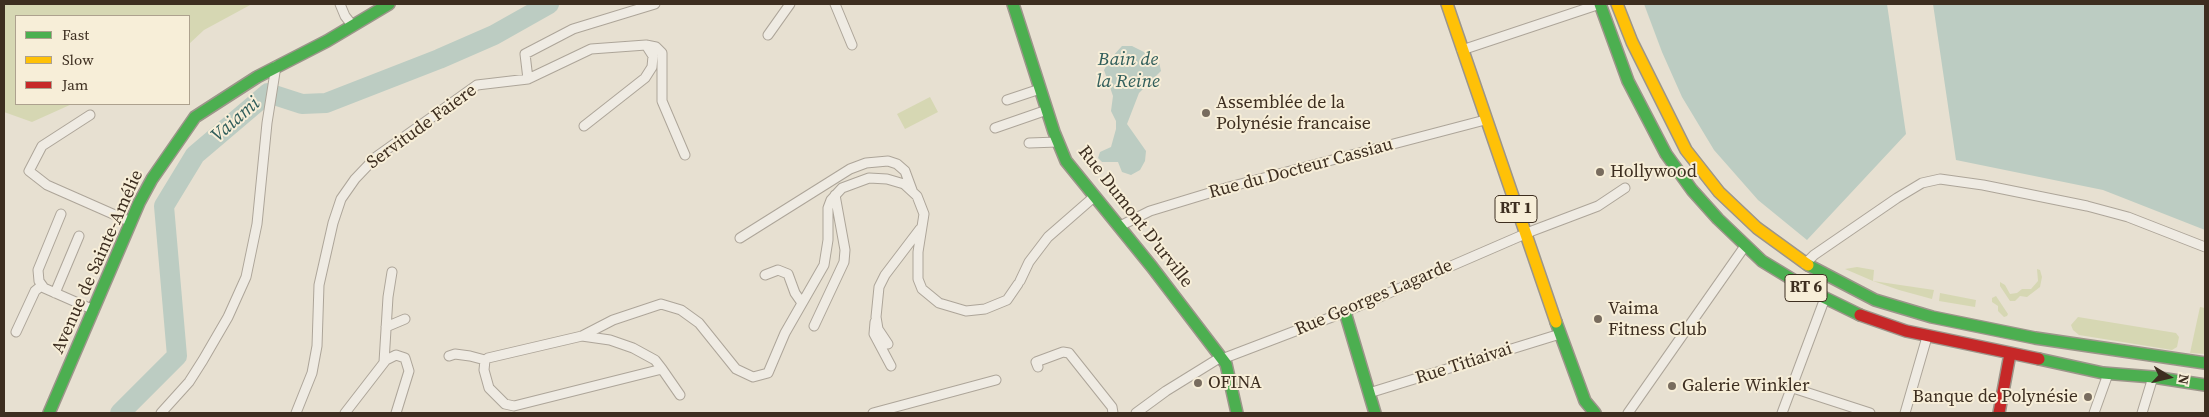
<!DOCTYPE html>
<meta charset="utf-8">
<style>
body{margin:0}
#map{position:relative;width:2209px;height:417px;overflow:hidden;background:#e7e0d1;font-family:"Source Serif 4",serif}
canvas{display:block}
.frame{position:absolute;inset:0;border:5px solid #3d2e20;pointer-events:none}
.legend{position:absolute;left:15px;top:15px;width:175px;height:90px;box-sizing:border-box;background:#f7eed8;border:1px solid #ada18e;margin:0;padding:6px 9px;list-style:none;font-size:15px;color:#3d2e20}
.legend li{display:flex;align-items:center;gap:10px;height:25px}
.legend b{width:25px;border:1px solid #ada18e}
.north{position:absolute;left:2144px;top:352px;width:50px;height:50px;-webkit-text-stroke:4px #f7eed8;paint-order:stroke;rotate:99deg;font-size:14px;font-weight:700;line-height:20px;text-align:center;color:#3d2e20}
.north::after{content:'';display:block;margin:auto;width:18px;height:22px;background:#3d2e20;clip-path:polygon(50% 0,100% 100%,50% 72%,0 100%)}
</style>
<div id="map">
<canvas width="2209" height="417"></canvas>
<div class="frame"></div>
<ul class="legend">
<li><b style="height:6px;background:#4caf50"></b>Fast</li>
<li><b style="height:6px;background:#ffc107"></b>Slow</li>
<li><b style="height:6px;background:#c62828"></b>Jam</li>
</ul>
<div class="north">N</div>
</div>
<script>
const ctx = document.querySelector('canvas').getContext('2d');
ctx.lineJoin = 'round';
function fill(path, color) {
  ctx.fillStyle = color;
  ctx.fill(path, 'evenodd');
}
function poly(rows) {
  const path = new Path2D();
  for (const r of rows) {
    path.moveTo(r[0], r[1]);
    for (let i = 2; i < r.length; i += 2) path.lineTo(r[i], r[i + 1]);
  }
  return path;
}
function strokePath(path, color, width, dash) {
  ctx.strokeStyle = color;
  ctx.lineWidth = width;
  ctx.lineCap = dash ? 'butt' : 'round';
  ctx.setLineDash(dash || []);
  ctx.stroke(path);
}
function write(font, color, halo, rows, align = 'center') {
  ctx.font = font + ' "Source Serif 4",serif';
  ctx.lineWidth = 4;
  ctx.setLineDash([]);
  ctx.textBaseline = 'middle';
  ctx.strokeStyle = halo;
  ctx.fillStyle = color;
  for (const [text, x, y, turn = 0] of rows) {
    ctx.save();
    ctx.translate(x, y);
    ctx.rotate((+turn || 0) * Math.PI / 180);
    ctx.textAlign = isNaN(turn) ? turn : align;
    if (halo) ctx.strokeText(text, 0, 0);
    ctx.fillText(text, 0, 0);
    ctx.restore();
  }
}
fill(poly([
 [4,4,252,4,204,30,189,44,189,16,16,16,16,104,72,104,32,122,4,112],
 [930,97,938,112,905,129,897,114],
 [1857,267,1874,270,1873,281,1934,290,1932,299,1899,290,1873,281,1845,269],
 [2037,269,2040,270,2042,277,2040,287,2027,297,2020,296,2015,301,2010,301,2000,286,2000,282,2005,285,2010,294,2017,293,2022,289,2031,289,2038,281],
 [1940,293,1976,300,1975,307,1939,301],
 [1996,296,2008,314,2007,316,2004,317,1998,311,1998,306,1992,302,1992,298],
 [2200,307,2205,308,2205,354,2190,353],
 [2078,317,2176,333,2179,337,2177,347,2172,350,2079,335,2073,330,2071,325]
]), '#d6d7b3');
fill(poly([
 [1644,4,1887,4,1906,134,1807,240,1758,200,1714,150,1682,97,1662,52],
 [1933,4,2205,4,2205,230,2103,190,1956,160],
 [1122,46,1132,46,1146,53,1159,62,1161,71,1139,93,1127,124,1146,151,1145,161,1140,170,1131,175,1122,172,1118,162,1102,162,1098,158,1100,152,1111,147,1116,129,1116,121,1111,111,1113,96,1104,70,1111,58]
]), '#bcccc2');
strokePath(poly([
 [120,413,177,356,164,206,195,155,268,93,302,104,326,103,439,59,494,35,549,4]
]), '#bcccc2', 20);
const street = poly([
 [340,4,345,16,352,25],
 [835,4,852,45],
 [768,35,790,4],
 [1462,50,1600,4],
 [528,79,525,54,573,29,655,4],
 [1007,100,1040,89],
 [90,115,42,146,29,171,47,185,131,222],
 [584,126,645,78,652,67,653,56,646,45],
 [995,128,1047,110],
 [1029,143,1058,142],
 [61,214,38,270,39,281,44,288,94,310],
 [1120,226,1150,211,1229,187,1485,120],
 [740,238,850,169,866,163,888,161,897,164,905,171,912,190],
 [1805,264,1814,255,1897,198,1922,183,1940,179,1983,185,2087,206,2128,217,2205,247],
 [765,275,778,270,788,274,795,293,802,303],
 [1020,281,1029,262,1048,237,1095,196],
 [55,293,79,236],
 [875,322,874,334,891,366],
 [814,326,844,262,845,250,835,195],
 [386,327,405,319],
 [16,332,35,291,41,286],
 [582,336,610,340,633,348,655,360,662,369,514,406,505,404,489,388,484,370,485,360,488,358,582,336,613,320,661,304,681,310,699,323,736,369,753,377,768,373,785,333,824,265,828,240,828,208,831,200,842,188,869,178,887,179,904,184,917,196,924,214,918,252,918,279,922,289,939,303,966,311,985,309,1007,300,1018,284],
 [888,344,878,329,876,317,879,287,885,275,920,229],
 [449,356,455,354,470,356,485,360],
 [1222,359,1345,312,1532,231,1598,206,1625,188],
 [384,362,388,297,392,272],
 [1038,367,1036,362,1063,352,1069,353,1112,407,1113,413],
 [662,369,680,395],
 [1793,388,1870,413],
 [1369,393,1560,334],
 [161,413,189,382,203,360,228,317,246,277,257,224,267,123,276,66],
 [296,413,312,373,317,346,319,285,333,223,341,199,355,179,376,157,477,85,528,79,591,49,646,45,656,47,662,53,662,101,685,155],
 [345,413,386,360,396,355,405,358,409,371,396,413],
 [873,413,996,380],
 [1136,413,1166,391,1221,357],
 [1628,413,1745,246],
 [1782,413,1825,298],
 [1905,413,1927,337],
 [2094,413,2108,374],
 [2142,413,2153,377]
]);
const fast = poly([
 [1013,4,1054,132,1066,161,1152,267,1226,364,1237,413],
 [1600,4,1628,81,1666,154,1692,190,1718,219,1762,261,1813,292,1860,315],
 [1808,265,1875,300,1932,317,2035,338,2205,363],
 [1345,312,1375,413],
 [1556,322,1585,401,1595,413],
 [2039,359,2103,373,2153,377,2205,385],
 [49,413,139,203,152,179,195,117,257,77,327,41,389,4]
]);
const slow = poly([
 [1447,4,1556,322],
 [1617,4,1632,42,1686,150,1719,192,1757,228,1808,265]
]);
const jam = poly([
 [1860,315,1906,331,2039,359],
 [1999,413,2010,354]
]);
strokePath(street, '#ada599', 11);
strokePath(fast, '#9c958a', 14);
strokePath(slow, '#9c958a', 14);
strokePath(jam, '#9c958a', 14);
strokePath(street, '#efebe3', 9);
strokePath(fast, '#4caf50', 11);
strokePath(slow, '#ffc107', 11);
strokePath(jam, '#c62828', 11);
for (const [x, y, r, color] of [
 [1206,113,5,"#786c5e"],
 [1600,172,5,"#786c5e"],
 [1598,319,5,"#786c5e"],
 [1198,383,5,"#786c5e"],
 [1672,386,5,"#786c5e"],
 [2088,397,5,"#786c5e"]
]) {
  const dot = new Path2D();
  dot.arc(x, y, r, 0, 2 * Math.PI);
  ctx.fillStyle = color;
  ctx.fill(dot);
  strokePath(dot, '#f7eed8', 2);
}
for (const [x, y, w] of [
 [1516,209,42],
 [1806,288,42]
]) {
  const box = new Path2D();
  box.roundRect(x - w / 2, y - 13.5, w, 27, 4);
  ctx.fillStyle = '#f7eed8';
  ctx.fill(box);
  strokePath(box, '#3d2e20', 1);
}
write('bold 16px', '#3d2e20', null, [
 ["RT 1",1516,209],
 ["RT 6",1806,288]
]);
write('18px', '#3d2e20', '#f7eed8', [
 ["Assemblée de la",1216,103],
 ["Polynésie francaise",1216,124],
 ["Hollywood",1610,172],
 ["Vaima",1608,309],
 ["Fitness Club",1608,330],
 ["OFINA",1208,383],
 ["Galerie Winkler",1682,386],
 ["Banque de Polynésie",2078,397,"right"]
], 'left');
write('18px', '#3d2e20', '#f7eed8', [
 ["Servitude Faiere",422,127,-36],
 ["Rue du Docteur Cassiau",1301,169,-15],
 ["Rue Dumont D'urville",1135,217,52],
 ["Avenue de Sainte-Amélie",98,262,-66],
 ["Rue Georges Lagarde",1374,298,-23],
 ["Rue Titiaivai",1464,364,-18]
]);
write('italic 19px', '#2f5d5a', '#f7eed8', [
 ["Bain de",1128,60],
 ["la Reine",1128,82],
 ["Vaiami",236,120,-41]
]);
</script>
